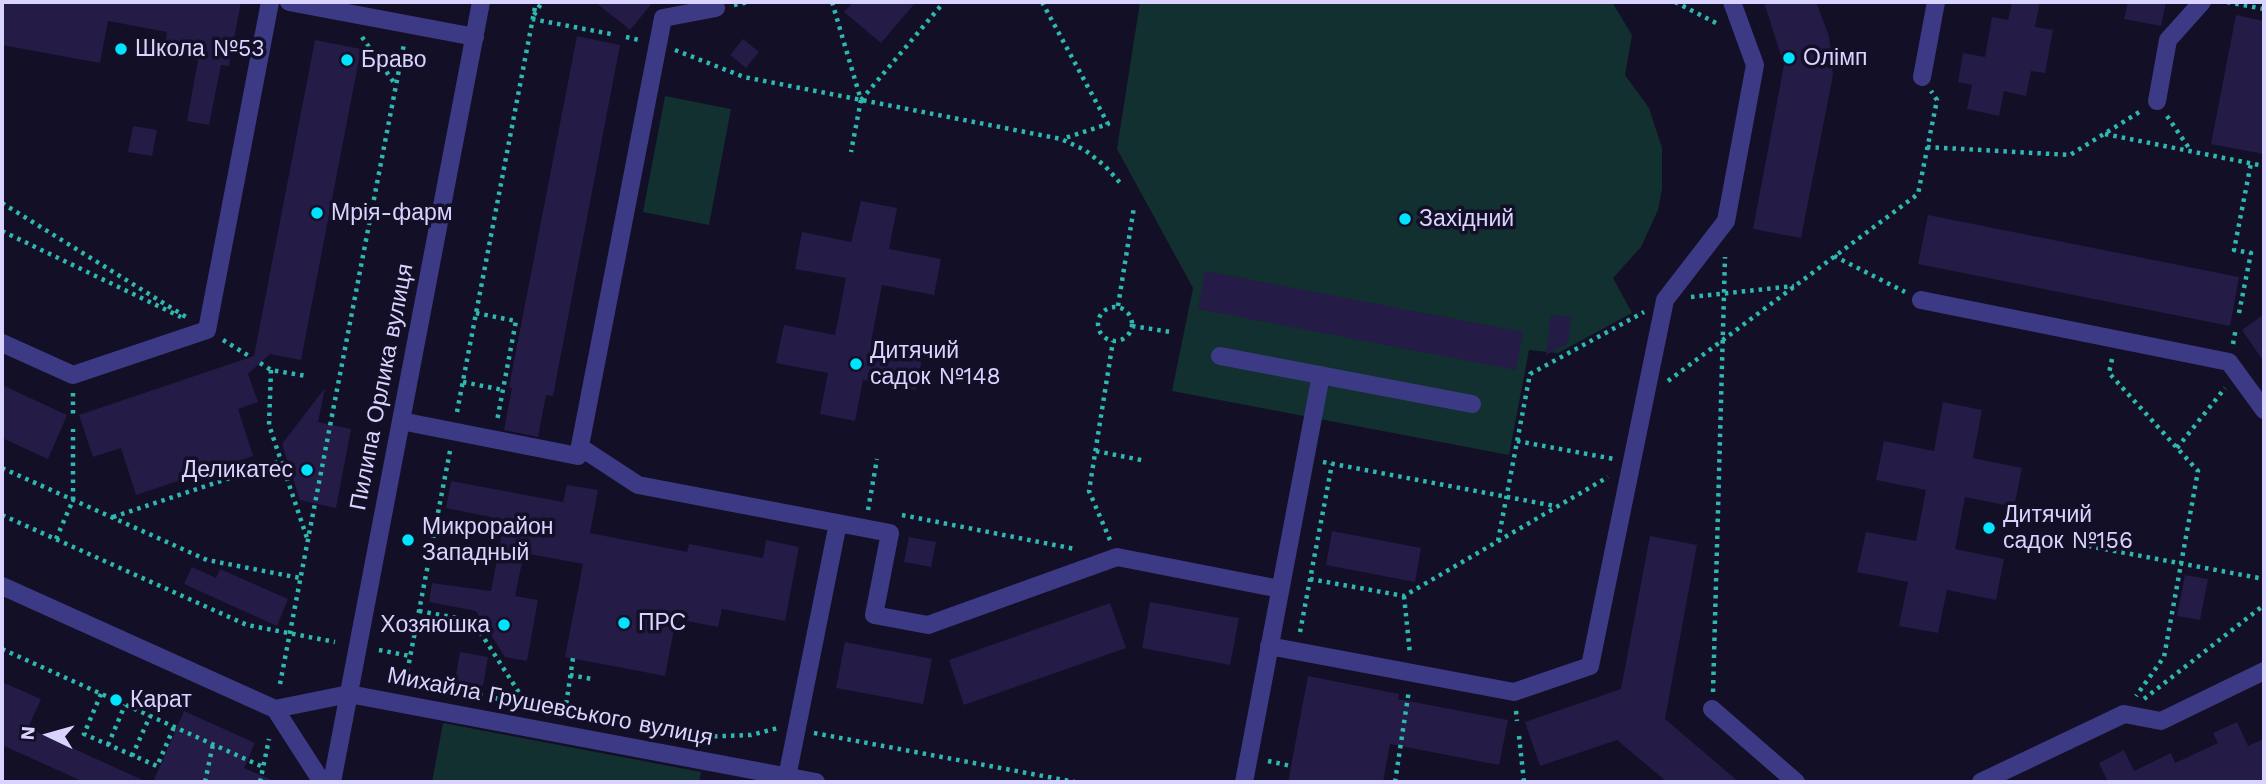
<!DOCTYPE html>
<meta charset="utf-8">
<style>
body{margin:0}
#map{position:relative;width:2266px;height:784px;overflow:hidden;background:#130f26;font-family:"Work Sans",sans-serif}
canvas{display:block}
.frame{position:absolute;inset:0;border:4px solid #d9d4ff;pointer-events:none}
.north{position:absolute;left:14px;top:700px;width:70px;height:70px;-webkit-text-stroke:5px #130f26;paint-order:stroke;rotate:275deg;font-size:19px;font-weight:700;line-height:28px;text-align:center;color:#d9d4ff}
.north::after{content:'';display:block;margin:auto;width:24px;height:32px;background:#d9d4ff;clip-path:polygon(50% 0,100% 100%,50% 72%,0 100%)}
</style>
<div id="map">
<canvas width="2266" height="784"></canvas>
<div class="frame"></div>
<div class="north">N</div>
</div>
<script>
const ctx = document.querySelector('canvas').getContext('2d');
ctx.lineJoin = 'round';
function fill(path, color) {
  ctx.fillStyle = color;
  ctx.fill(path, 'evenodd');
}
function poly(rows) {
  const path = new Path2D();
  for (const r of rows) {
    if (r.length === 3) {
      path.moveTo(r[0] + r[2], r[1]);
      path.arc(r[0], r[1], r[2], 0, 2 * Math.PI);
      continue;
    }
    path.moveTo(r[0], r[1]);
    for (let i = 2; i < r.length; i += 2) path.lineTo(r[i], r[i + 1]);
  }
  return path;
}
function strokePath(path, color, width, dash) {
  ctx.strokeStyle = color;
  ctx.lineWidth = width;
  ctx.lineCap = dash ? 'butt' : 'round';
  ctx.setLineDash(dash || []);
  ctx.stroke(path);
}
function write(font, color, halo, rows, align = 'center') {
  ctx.font = font + ' "Work Sans",sans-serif';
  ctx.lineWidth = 7;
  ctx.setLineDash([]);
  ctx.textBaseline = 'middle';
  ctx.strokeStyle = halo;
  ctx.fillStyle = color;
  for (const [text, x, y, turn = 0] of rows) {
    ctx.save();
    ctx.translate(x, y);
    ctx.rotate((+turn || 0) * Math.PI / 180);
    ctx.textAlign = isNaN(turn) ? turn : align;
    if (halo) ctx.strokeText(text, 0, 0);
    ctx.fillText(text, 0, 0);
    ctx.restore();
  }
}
fill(poly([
 [1140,2,1612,2,1632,35,1625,75,1649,108,1662,148,1662,189,1658,210,1641,247,1613,278,1632,313,1558,353,1529,350,1509,455,1172,391,1193,288,1117,149],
 [665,96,731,109,709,225,643,212],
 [443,723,701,772,699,782,432,782]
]), '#12302f');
fill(poly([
 [2,2,241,2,229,66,221,65,209,125,187,121,198,60,163,54,167,32,108,21,100,63,2,45],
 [595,2,653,2,630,30],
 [853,2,916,2,881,43,844,12],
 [1764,2,1816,2,1829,36,1833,75,1801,238,1753,229,1784,65],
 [2012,2,2040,2,2035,27,2053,30,2045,73,2031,71,2026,96,2004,91,1999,116,1967,109,1972,85,1958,82,1963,53,1985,57,1992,17,2008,20],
 [2128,2,2166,2,2161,26,2124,19],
 [2236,15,2264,21,2264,154,2211,144],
 [577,36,620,45,553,396,546,395,538,437,504,430,512,388,509,387],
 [743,39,759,52,746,68,730,55],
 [315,40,361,49,301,360,270,354,248,374,258,402,238,409,253,456,136,495,121,448,93,457,79,415,254,356],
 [133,126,157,130,152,156,128,152],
 [861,201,897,208,889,249,941,259,934,295,882,285,871,342,923,352,916,390,863,380,855,421,820,414,828,373,776,363,784,325,835,335,846,278,795,269,802,232,851,242],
 [1928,215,2239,277,2230,326,1918,264],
 [1205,271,1523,332,1516,370,1198,309],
 [2264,314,2264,362,2242,330],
 [1551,315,1571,317,1568,343,1546,355],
 [2,385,67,415,48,459,2,438],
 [325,388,318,422,351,429,336,508,300,500,282,444],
 [1943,402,1982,410,1973,458,2022,468,2014,507,1965,497,1955,549,2004,559,1996,600,1947,590,1938,633,1899,626,1908,582,1857,572,1866,532,1916,541,1926,490,1876,480,1884,441,1934,451],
 [451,481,563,502,567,485,598,490,590,533,687,552,689,544,763,558,766,540,799,547,785,621,722,609,718,627,676,619,665,676,565,657,583,564,524,553,515,596,538,600,527,661,505,657,476,611,429,602,432,583,491,591,504,523,491,520,491,517,446,508],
 [1332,531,1421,548,1415,582,1326,565],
 [1650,536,1697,545,1665,719,1739,782,1667,782,1617,740,1540,766,1525,722,1621,689],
 [909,537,936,542,931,567,904,562],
 [192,567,216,578,220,569,288,599,277,626,184,584],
 [2185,575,2208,579,2200,620,2177,616],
 [1150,602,1239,618,1230,665,1142,648],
 [1110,603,1126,648,964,705,949,660],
 [845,642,932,659,923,704,836,688],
 [460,652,488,657,483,686,455,681],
 [1308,676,1399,694,1398,699,1508,720,1499,765,1390,744,1383,782,1288,782],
 [2,682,41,699,28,728,147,782,84,782,2,745],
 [184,711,255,743,244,768,276,782,153,782],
 [2237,722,2248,746,2264,739,2264,782,2108,782,2099,763,2124,750,2134,771,2171,753,2175,763,2218,743,2213,733]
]), '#241b47');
strokePath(poly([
 [832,2,861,100,851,152],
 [1042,2,1108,124,1062,139],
 [1675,2,1718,24],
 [2227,2,2264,9],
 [734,5,749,2],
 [534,15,542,2],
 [532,19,611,34],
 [362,37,395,84],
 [626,37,639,40],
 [675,50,744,77,1061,139,1085,150,1105,166,1122,185],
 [861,100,944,2],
 [2167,116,2191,151],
 [2105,134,2264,166],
 [1927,147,2070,155,2141,111],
 [2,203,186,317],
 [2,231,181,317],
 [1834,256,1905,292],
 [1691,297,1794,286],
 [1118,306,1134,207],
 [1115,324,17],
 [476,313,516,321,497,421],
 [2239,313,2251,253,2234,250,2251,163],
 [1132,326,1171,332],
 [223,340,249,356],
 [2233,344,2236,328],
 [2112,359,2109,373,2198,471,2164,657,2136,696],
 [260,363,271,370,306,376],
 [271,370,269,425,307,538],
 [1668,381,1918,194,1937,100,1931,91],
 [463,382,503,390],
 [73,393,73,415],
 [457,412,536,2],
 [1517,441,1614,459],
 [2177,448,2225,388],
 [450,451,406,678,499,699],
 [1096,451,1146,461],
 [1323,462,1555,506],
 [2,468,207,560,300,578],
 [868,510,877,459],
 [2,515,247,625,335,642],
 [902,515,1075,549],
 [113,517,281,461],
 [56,539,73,500,73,429],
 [1110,540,1089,491,1113,341],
 [1498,541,1530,374,1644,312],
 [2088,546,2264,579],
 [1310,579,1404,596,1608,477],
 [1404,596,1410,654],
 [419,611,473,621,527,705],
 [1300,632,1332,464],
 [2,649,263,767],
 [379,650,410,656],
 [570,675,592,679],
 [280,684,404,44],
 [1713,692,1725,257],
 [101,694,84,734,157,766,174,727],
 [2144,699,2264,605],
 [1516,711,1517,721],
 [565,712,573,658],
 [814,733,1075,782],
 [1519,736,1524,782],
 [697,737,751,735,778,728],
 [108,745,125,705],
 [132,756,150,716],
 [1268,761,1291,766],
 [205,782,213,744],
 [260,782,269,739],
 [1395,782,1409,690]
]), '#2fb8b0', 4.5, [3.5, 5]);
strokePath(poly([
 [289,2,475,37],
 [1922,77,1936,2],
 [2157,101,2168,40,2202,2],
 [1921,300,2229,362,2264,410],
 [2,343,73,375,207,330,270,2],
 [1220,356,1472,404],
 [401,421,578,456,663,18,716,8],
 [580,447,638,485,890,533,874,615,928,625,1117,557,1280,589],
 [2,586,275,709,322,782],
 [1269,646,1514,692,1590,666,1665,300,1726,221,1755,65,1732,2],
 [275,709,349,694,816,782],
 [1712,709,1796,782],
 [787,777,838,523],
 [332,782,481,2],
 [1244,782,1321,375],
 [1981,782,2124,714,2161,721,2264,671]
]), '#3d3a85', 18);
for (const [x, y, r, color] of [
 [121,49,7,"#00e5ff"],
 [1789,58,7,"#00e5ff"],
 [347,60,7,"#00e5ff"],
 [317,213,7,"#00e5ff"],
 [1405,219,7,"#00e5ff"],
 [856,364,7,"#00e5ff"],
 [307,470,7,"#00e5ff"],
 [1989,528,7,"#00e5ff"],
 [408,540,7,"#00e5ff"],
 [624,623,7,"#00e5ff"],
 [504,625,7,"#00e5ff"],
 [116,700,7,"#00e5ff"]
]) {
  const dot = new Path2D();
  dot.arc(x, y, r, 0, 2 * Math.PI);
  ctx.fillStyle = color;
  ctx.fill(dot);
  strokePath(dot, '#130f26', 2.5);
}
write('23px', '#d9d4ff', '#130f26', [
 ["Школа №53",135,49],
 ["Олімп",1803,58],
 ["Браво",361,60],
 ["Мрія-фарм",331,213],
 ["Західний",1419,219],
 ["Дитячий",870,351],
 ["садок №148",870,377],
 ["Деликатес",293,470,"right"],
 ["Дитячий",2003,515],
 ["садок №156",2003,541],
 ["Микрорайон",422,527],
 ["Западный",422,553],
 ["ПРС",638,623],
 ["Хозяюшка",490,625,"right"],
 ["Карат",130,700]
], 'left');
write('23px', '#d9d4ff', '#130f26', [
 ["Пилипа Орлика вулиця",382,387,-79],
 ["Михайла Грушевського вулиця",550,707,11]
]);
</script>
